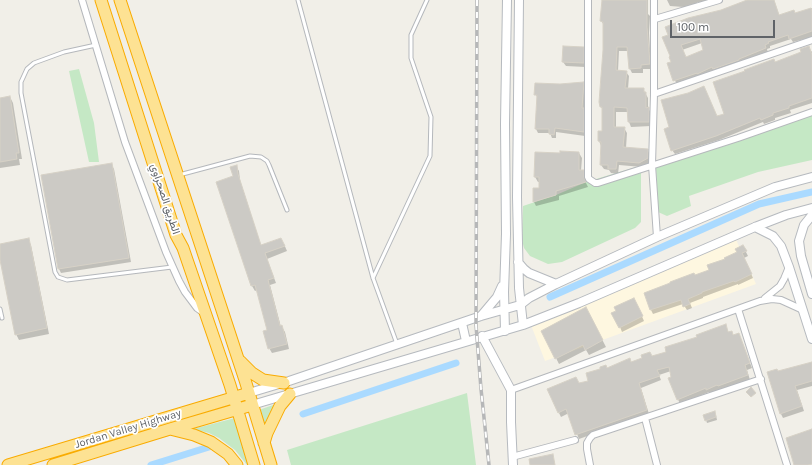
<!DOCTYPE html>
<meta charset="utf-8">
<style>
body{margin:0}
#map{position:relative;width:812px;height:465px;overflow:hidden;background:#f1efe8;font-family:Karla,sans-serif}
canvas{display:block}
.scale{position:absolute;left:670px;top:20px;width:105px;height:18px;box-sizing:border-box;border:2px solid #5f6368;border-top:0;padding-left:5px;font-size:12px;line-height:14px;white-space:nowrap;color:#5f6368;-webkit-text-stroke:3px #fff;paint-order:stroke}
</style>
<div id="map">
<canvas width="812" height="465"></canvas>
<div class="scale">100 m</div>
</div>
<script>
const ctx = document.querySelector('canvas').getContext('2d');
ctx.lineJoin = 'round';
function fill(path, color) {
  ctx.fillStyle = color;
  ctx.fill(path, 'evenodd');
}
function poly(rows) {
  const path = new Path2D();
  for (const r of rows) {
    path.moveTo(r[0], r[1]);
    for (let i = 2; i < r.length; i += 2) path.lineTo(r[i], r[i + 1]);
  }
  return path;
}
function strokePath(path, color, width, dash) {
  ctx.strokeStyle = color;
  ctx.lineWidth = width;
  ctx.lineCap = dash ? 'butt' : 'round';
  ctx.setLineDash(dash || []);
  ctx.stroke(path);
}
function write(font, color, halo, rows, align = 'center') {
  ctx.font = font + ' Karla,Vazirmatn,sans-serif';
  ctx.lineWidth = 3.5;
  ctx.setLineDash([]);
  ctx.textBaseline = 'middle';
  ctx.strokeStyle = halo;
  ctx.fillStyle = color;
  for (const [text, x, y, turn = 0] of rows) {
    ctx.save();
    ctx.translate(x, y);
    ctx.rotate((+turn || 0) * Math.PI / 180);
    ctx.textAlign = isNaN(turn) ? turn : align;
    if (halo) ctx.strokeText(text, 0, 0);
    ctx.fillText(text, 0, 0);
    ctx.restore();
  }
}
fill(poly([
 [733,233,756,284,545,361,529,320]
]), '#fef7e0');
fill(poly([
 [79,69,94,123,99,162,89,162,69,71],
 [812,112,812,160,758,172,689,196,691,206,667,216,658,212,656,168],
 [636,167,641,173,641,222,635,228,562,262,548,264,530,256,524,248,522,240,523,206,556,195,586,182],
 [467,393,476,465,291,465,287,450],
 [276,404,266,421,263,431,256,411],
 [235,418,250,465,247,465,235,450,219,438,209,433,193,429]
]), '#c5e8c5');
fill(poly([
 [603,0,648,0,648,14,650,16,649,33,651,69,643,69,643,73,632,73,630,69,629,51,619,51,618,71,626,72,629,76,628,89,643,89,648,98,648,108,651,113,651,126,631,127,629,122,628,112,616,112,616,128,624,128,627,133,626,148,647,150,650,154,650,162,642,167,619,165,618,174,611,173,609,170,604,169,601,165,601,146,599,141,603,132,603,110,601,107,604,50,604,25,601,21],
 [667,0,719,0,713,3,697,2,697,8,670,6],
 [750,0,774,0,779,15,795,14,812,8,812,37,793,42,791,39,770,46,770,48,767,49,768,53,677,85,668,64,672,63,671,57,663,38,721,10],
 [702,43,704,50,686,58,682,50],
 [808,47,812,52,812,103,790,110,791,113,775,118,775,120,764,124,763,122,719,140,675,154,672,150,717,117,726,114,775,63,803,52],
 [583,48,585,52,585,67,566,66,563,62],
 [583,83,585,87,584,111,585,113,585,136,556,132,556,138,552,138,550,133,538,133,536,129,538,98,535,94,560,85],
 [10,97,13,103,22,159,19,159,20,165,0,168,0,99],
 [579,153,582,158,581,171,583,171,586,176,586,183,588,187,559,196,559,200,536,206,534,202,540,189,540,182,538,182,535,177],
 [111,164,114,169,131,262,61,273,59,269,43,176],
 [236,166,239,171,240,180,261,246,284,244,287,251,267,259,276,283,270,285,281,327,282,327,285,332,289,349,272,353,269,348,268,330,257,290,255,291,252,286,234,177],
 [28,239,31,245,49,334,19,340,16,334,0,255,0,245],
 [745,250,748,256,744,258,753,278,738,285,738,284,703,297,703,298,690,303,692,308,687,310,683,304,653,314,651,310,695,276,710,270],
 [636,303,644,321,622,332,620,327],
 [589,314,606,347,589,355,586,350,559,364,556,358],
 [725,326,729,333,731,332,734,336,739,334,741,339,752,368,747,370,750,380,710,394,709,392,680,404,669,379,673,377,671,371,659,375,661,380,641,388,649,414,579,439,569,413,561,417,559,413,579,384,590,381,607,369,667,352],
 [812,363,812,386,797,390,804,411,783,418,781,414,769,373,778,372],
 [716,415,717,420,707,423,706,420]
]), '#0003');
strokePath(poly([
 [550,297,759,204,812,192],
 [303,414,456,363],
 [151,465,209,447]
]), '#aadaff', 7);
const building = poly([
 [602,0,647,0,647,27,650,64,641,65,641,68,629,69,627,47,617,47,616,70,627,71,625,88,644,88,644,92,646,92,646,108,649,107,649,122,628,122,627,108,614,107,614,127,625,127,623,147,648,149,648,158,639,163,617,161,616,169,608,169,608,165,600,165,601,142,598,141,598,131,602,131,602,107,600,107,599,102,603,50,603,22,600,21,602,0],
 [747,0,774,0,779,15,794,10,795,13,811,8,812,12,812,31,789,39,788,35,768,42,769,43,765,45,766,48,739,59,739,60,713,69,712,67,697,74,697,73,673,81,667,63,671,62,669,57,670,56,662,37,668,35,665,27,688,18,721,10,747,0],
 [700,39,703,50,686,57,681,45,700,39],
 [563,46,584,47,584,63,562,62,563,46],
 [809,46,812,55,812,98,789,106,789,108,773,113,773,115,761,120,760,118,716,136,671,151,664,129,669,127,661,100,688,93,704,86,717,116,724,114,713,82,745,71,744,70,774,59,775,62,801,52,800,49,809,46],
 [584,82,582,108,584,108,584,132,555,128,554,135,549,134,549,129,535,129,537,95,534,95,535,83,560,84,584,82],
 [10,96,19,153,16,153,17,159,0,162,0,98,10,96],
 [560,151,579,152,579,170,584,170,584,177,586,182,556,191,556,195,533,202,533,188,539,188,539,177,534,177,535,152,560,153,560,151],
 [112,163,129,258,58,269,41,175,112,163],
 [237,165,238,174,261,245,281,238,285,246,265,253,274,278,268,280,280,326,282,325,287,344,268,349,263,331,267,330,255,285,251,286,216,182,233,176,230,167,237,165],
 [29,238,47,328,15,335,0,260,0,244,29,238],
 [743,245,747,251,742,253,752,274,735,282,734,281,702,292,702,293,688,299,690,304,683,307,681,300,650,310,644,293,670,283,670,282,694,273,695,275,709,270,707,265,725,259,724,258,737,252,735,249,743,245],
 [634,298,643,316,619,328,611,313,616,311,614,307,634,298],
 [586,307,603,340,585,350,583,345,555,359,541,331,586,307],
 [726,324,728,332,732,331,733,335,739,333,750,363,745,365,748,375,718,386,717,385,706,390,706,388,677,400,668,378,671,377,669,367,657,370,660,376,639,383,647,410,575,435,566,409,558,413,547,389,576,377,579,383,588,381,586,373,600,369,600,367,606,365,607,368,630,358,631,362,642,358,641,355,650,352,652,356,666,352,665,347,697,337,696,335,726,324],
 [812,362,812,381,795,386,802,406,780,414,767,372,777,369,778,371,812,362],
 [751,387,756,393,751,397,746,392,751,387],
 [715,411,716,417,705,421,703,415,715,411],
 [812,429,812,464,808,465,794,465,786,438,812,429],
 [553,454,555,465,530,465,529,459,553,454]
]);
fill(building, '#cccac5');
strokePath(building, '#d6d1c6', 1);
const lane = poly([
 [298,0,373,278,397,344],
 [96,45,64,52,34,63,27,69,21,82,21,93,55,272,58,277,67,280,172,267],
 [179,175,250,156,261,157,267,161,269,165,287,210],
 [373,278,430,156,431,117,411,58,411,35,427,0],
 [0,309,2,318]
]);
const street = poly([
 [82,0,125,142,166,252,179,281,185,292,197,308,204,313],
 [588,0,588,177,589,179,595,183,598,183,738,138,812,112],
 [654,0,654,94,652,165,657,237],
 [655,19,719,0],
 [654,94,812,40],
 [765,298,780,286,784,279,789,267],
 [738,309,787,465],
 [511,390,760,301,772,299,781,300,803,310],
 [645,418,657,465],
 [512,457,575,440],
 [590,465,587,449,587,443,590,438,593,435,761,379]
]);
const secondary = poly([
 [519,0,517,197,519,288,523,325],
 [812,215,804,225,799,241,801,256,812,294],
 [755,227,773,236,781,246,789,267,812,339],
 [518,262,524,269,529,273,556,284],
 [481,316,497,297,502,286],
 [462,323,466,341],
 [505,331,504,292,506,234,505,124,507,0],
 [482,336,511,390,511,422,513,465],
 [249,393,289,381,481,316,520,305,529,298,556,284,657,237,775,187,812,177],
 [252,405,523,325,579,303,755,227,786,215,812,208]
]);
const highway = poly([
 [101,0,176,235,183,248,230,385,254,465],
 [120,0,245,380,271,465],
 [240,361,252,373,263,380,284,383],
 [170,429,194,435,211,442,228,454,237,465],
 [264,443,267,433,280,406,290,394],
 [8,465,249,393],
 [53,465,170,429,252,405]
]);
strokePath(lane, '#b5b8bc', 5);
strokePath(street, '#b5b8bc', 8);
strokePath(secondary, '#b6babf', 10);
strokePath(highway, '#f9ab00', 13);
strokePath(lane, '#fff', 3);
strokePath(street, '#fff', 6);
strokePath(secondary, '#fff', 8);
strokePath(highway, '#fde293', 11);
const rail = poly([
 [477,0,476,325,481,389,489,465]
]);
strokePath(rail, '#b6b7b8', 3.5);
strokePath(rail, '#fff', 2, [6]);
write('11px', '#5f6368', '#fff', [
 ["الطريق الصحراوي",165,199,72],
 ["Jordan Valley Highway",128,429,-17]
]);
</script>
